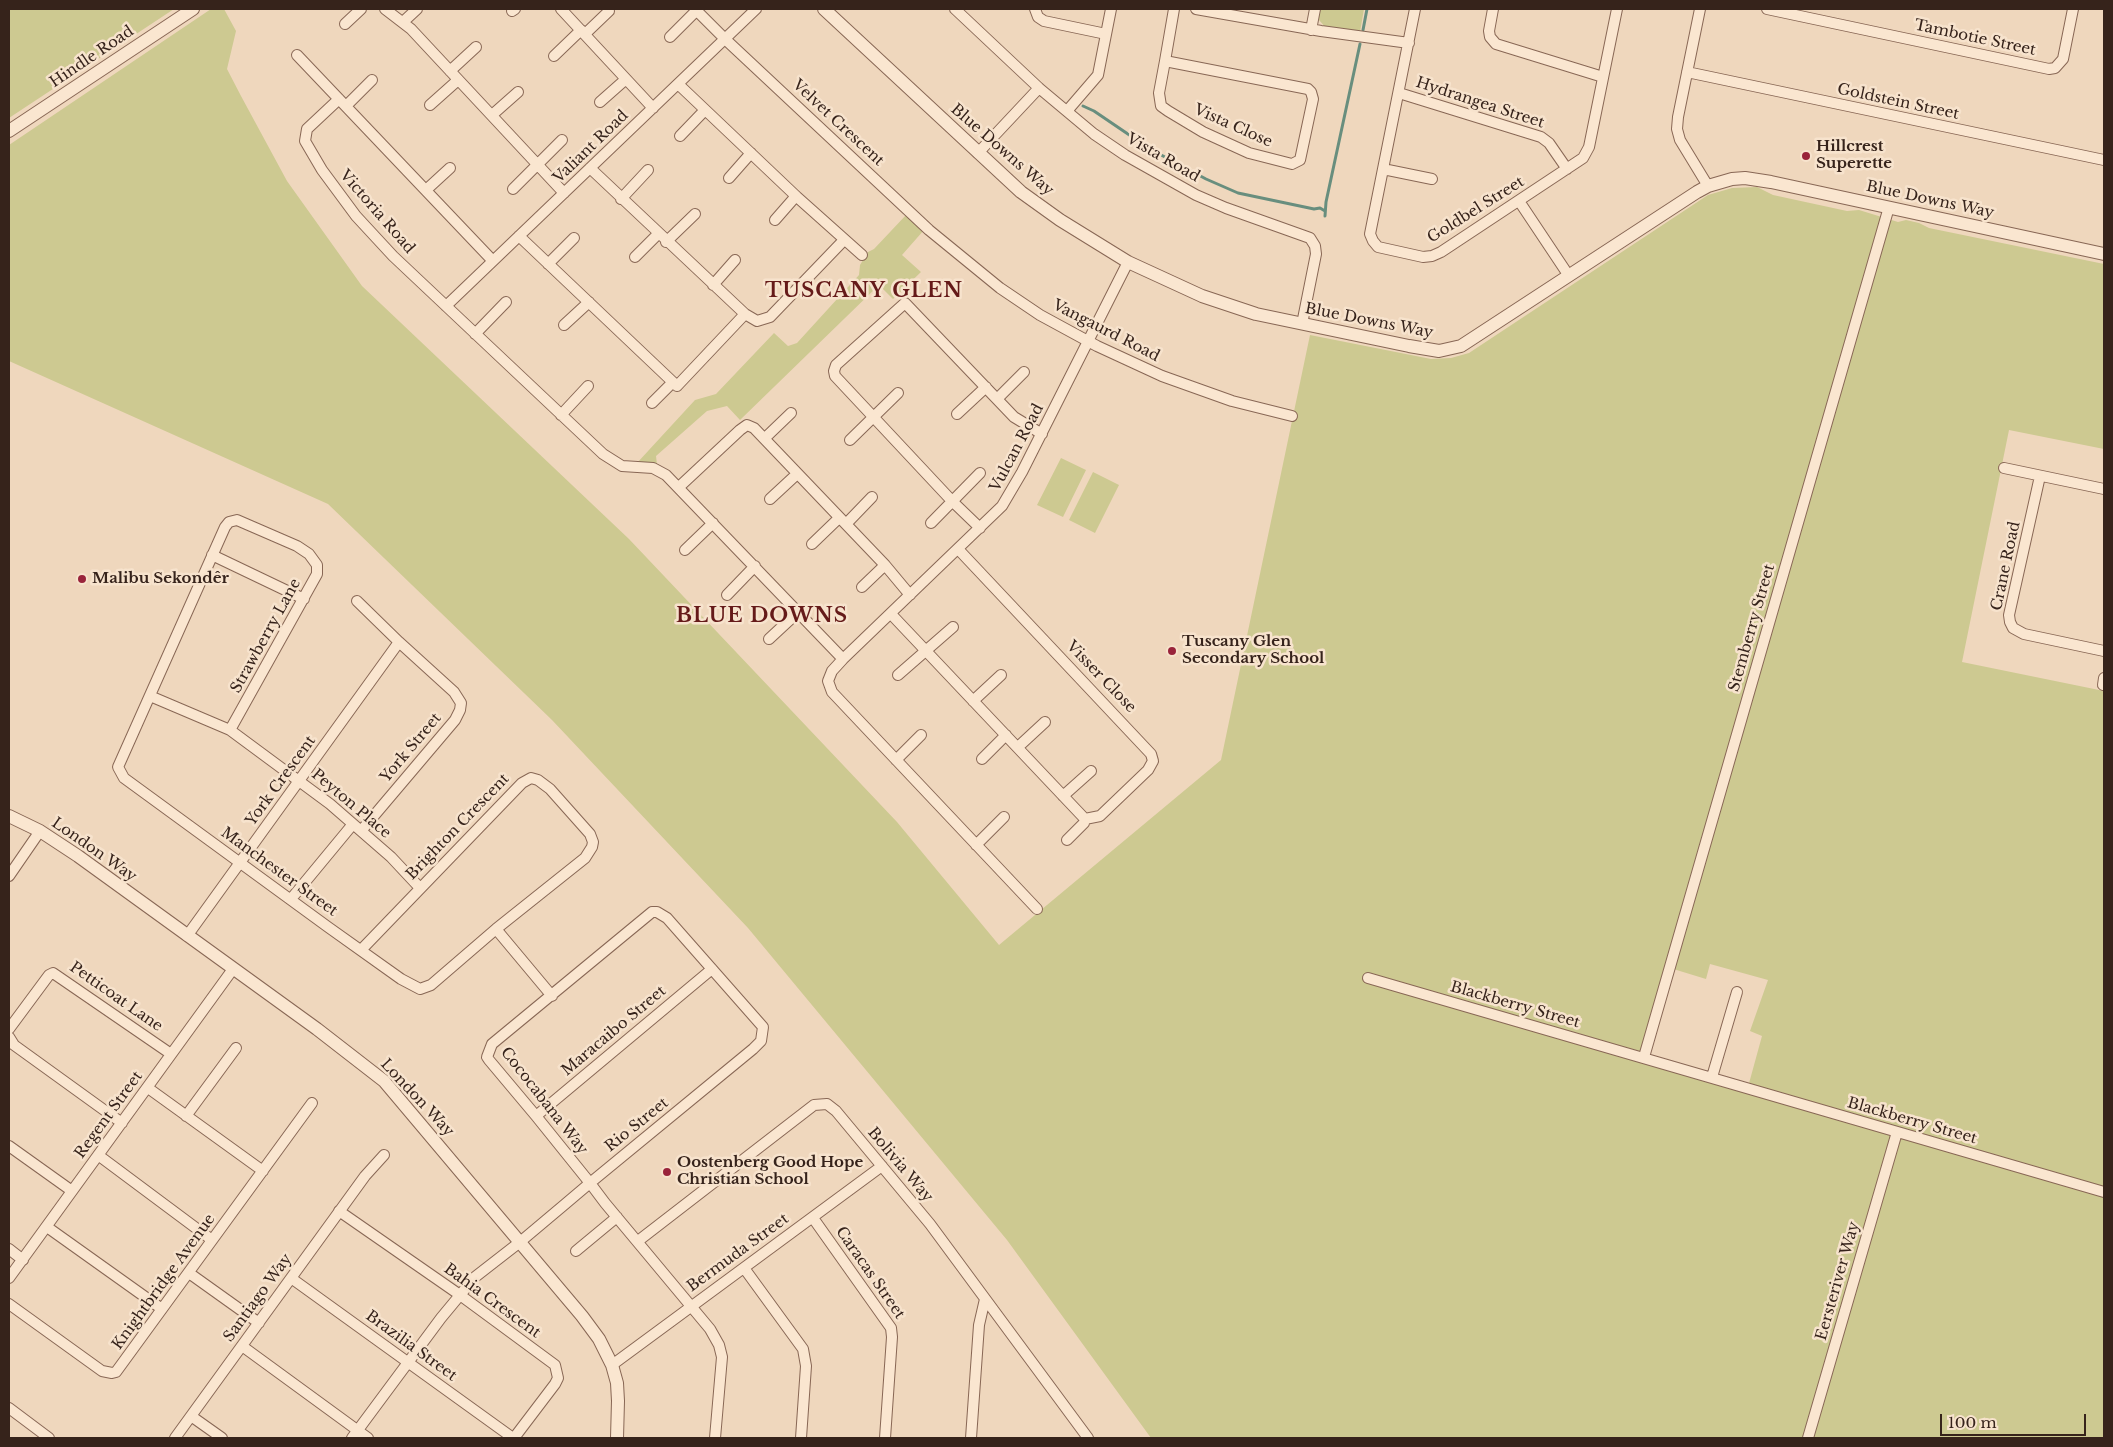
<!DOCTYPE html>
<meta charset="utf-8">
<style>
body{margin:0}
#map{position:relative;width:2113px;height:1447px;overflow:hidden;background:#efd7bd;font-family:"Libre Baskerville",serif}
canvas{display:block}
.frame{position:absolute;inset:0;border:10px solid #36231b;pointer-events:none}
.scale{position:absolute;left:1940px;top:1414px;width:146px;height:22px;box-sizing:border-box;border:2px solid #36231b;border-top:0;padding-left:6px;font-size:15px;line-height:18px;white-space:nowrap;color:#36231b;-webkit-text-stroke:4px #f7e3cd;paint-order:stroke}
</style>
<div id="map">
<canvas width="2113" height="1447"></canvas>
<div class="frame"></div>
<div class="scale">100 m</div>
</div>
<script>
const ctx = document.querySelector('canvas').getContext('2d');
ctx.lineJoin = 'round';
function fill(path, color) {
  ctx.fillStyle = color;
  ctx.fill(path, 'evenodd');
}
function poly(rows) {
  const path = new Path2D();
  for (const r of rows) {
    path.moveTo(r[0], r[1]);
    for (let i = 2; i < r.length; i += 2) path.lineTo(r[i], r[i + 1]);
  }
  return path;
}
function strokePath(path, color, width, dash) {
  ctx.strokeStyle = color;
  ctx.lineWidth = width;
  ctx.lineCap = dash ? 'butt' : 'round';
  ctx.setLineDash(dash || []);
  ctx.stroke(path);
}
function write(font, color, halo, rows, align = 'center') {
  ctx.font = font + ' "Libre Baskerville",serif';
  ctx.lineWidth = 5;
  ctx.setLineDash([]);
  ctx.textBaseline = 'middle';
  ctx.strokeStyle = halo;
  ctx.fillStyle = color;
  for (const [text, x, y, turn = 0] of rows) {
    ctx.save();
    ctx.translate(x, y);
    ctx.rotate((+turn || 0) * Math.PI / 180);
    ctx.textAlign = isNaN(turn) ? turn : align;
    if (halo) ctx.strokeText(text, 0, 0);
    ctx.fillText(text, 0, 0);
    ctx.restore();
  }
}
fill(poly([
 [9,9,174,9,9,118],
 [211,9,224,9,236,31,227,69,241,96,287,181,362,286,629,539,897,822,999,945,1221,760,1310,335,1431,359,1451,358,1469,353,1708,195,1732,188,1757,187,1773,195,1847,211,1859,210,1898,222,1906,220,1919,223,1929,228,2104,264,2104,449,2009,430,1962,662,2104,691,2104,1438,1151,1438,1007,1240,748,928,552,720,328,504,9,361,9,145],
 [1710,964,1768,980,1750,1031,1762,1036,1748,1087,1645,1056,1670,968,1706,979],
 [1319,9,1364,9,1360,32,1326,28,1319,20],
 [907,214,924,230,902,255,921,272,893,299,879,285,740,420,727,406,707,411,656,456,657,465,637,463,695,400,716,394,774,333,788,346,797,343,859,275,860,265,868,252,874,249],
 [1061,458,1086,470,1063,517,1037,505],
 [1093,472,1119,485,1095,533,1069,520]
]), '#cdc991');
strokePath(poly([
 [1363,30,1367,9],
 [1083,106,1094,111,1150,149,1206,179,1238,193,1314,209,1320,208,1325,211],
 [1325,216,1326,202,1360,44]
]), '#688e7e', 3);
const minor = poly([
 [385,9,411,29,564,193],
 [561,9,653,108],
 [695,9,725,39,929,230,1000,288,1040,315,1097,346,1162,376,1232,401,1292,416],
 [955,9,1039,88,1094,134,1125,155,1196,195,1226,208,1310,238,1315,246,1316,254,1302,324],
 [1035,9,1038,17,1044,21,1106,34],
 [1196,9,1321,31,1409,43],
 [1415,9,1370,234,1373,241,1378,247,1423,257,1432,256,1441,252,1583,158,1589,147,1617,9],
 [1493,9,1489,31,1490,37,1496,44,1603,77],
 [1700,9,1678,117,1677,129,1680,140,1708,186],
 [1767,9,2049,69,2055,68,2063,59,2073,9],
 [512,11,515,9],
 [403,22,417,9],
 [345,24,361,9],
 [1311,30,1315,9],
 [585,34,609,11],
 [670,37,697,10],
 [297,55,492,260],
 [554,56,581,30],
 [1165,61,1308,89,1311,92,1313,99,1300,160,1292,164,1249,153,1203,132,1168,111,1161,106,1159,93,1165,61,1174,9],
 [450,71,476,47],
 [1687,72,2104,160],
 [678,84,797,197,862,255],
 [1399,93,1541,137,1549,143,1567,169],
 [339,99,307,129,305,141,322,170,356,216,393,256,603,454,622,466,653,468,666,475,843,659],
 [600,102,626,79],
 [430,105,458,80],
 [346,106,372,80],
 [1067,111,1098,75,1111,9],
 [492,115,518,92],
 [680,136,705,110],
 [978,153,1039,88],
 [590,168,745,314,757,321,770,317,844,240],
 [1383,169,1432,179],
 [729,178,751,153],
 [513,189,562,140],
 [426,190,450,168],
 [621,199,648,170],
 [1519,201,1569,276],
 [775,220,796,196],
 [519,236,677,386,745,314],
 [666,242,695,214],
 [635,257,658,234],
 [548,264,574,238],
 [713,285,735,260],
 [446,306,756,9],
 [564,325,589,302],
 [475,334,506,302],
 [997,399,1024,372],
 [652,403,673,382],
 [957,414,986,387],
 [561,415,588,386],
 [765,438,791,413],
 [850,440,898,393],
 [2004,468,2104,489],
 [2040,476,2009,615,2010,622,2013,628,2024,634,2104,651],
 [679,487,740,430,747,425,754,428,885,565,910,595],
 [770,499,797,474],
 [931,523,980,473],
 [846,524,872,497],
 [980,528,952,501,835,376,834,371,836,365,905,303,1014,417,1042,434],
 [812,544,839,518],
 [958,549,1151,754,1153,761,1148,770,1100,816,1085,819],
 [685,550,713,523],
 [212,555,304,599],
 [862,587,885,565],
 [727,595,755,566],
 [357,601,399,642,454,692,461,703,460,710,455,720,361,831],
 [891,614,1085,819],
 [769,639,797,613],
 [898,675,953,627],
 [2103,685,2104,678],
 [150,696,230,730,330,804,391,857,420,888],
 [973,701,1001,675],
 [230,730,317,574,317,565,309,554,297,546,237,520,229,522,225,527,118,767,124,778,328,927,401,979,420,989,431,985,496,929,585,858,592,847,593,842,590,834,550,789,538,780,531,778,522,783,361,950],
 [1018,747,1045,722],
 [982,759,1006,735],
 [896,760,921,735],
 [1063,796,1091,771],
 [1067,840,1084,823,1085,819],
 [976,845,1004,817],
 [9,876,40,831],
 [291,899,353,824],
 [1037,909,832,692,828,681,832,671,843,659,1002,506,1022,472,1128,262],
 [496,929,552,996],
 [187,936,399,642],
 [1368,978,2104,1192],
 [9,1029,49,975,53,973,171,1054],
 [9,1037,14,1045,122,1123],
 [1644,1057,1889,207],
 [1712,1077,1737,992],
 [148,1088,263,1171],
 [186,1116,236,1048],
 [536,1116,712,969],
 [9,1146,72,1191],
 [98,1155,212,1240],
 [339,1211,460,1295,555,1365,558,1378,555,1384,514,1438],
 [813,1218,891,1328,892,1337,885,1438],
 [47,1227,162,1309],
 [638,1241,814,1105,827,1104,836,1111,930,1224,1088,1438],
 [9,1249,23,1260],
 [576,1251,617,1217],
 [744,1268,803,1349,806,1366,801,1438],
 [189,1273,259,1323],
 [9,1278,233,969],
 [291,1278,513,1438],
 [9,1304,102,1371,112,1373,116,1372,312,1103],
 [242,1346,368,1438],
 [612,1365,882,1166],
 [9,1408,49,1438],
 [191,1416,222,1438],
 [175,1438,365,1176,384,1155],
 [352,1438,441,1318,475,1277,520,1242,564,1205,590,1183,753,1049,761,1041,763,1027,667,918,657,912,652,912,492,1044,487,1057,489,1060,536,1116,590,1183,605,1203,710,1329,719,1345,722,1357,715,1438],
 [971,1438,979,1325,985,1299],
 [1808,1438,1897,1132]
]);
const tertiary = poly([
 [824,9,1021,192,1060,220,1128,262,1202,296,1256,314,1409,346,1439,351,1461,346,1697,192,1708,186,1732,179,1745,178,1771,182,2104,254],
 [9,131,193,9],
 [9,816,40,831,78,856,317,1029,384,1081,582,1316,599,1339,612,1365,617,1383,618,1401,617,1438]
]);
strokePath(minor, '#886755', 12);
strokePath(tertiary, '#886755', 14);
strokePath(minor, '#fae6d0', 10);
strokePath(tertiary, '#fae6d0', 12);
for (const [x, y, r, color] of [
 [1806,156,5,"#99233a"],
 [82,579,5,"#99233a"],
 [1172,651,5,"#99233a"],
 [667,1172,5,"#99233a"]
]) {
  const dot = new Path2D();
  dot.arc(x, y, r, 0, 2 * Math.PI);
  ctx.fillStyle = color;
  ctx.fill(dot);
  strokePath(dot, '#f7e3cd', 2);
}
write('15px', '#36231b', '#f7e3cd', [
 ["Tambotie Street",1975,38,12],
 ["Hindle Road",92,57,-34],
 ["Goldstein Street",1898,102,12],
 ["Hydrangea Street",1480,103,18],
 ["Velvet Crescent",838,123,43],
 ["Vista Close",1233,126,24],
 ["Valiant Road",591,147,-44],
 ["Blue Downs Way",1002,150,41],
 ["Vista Road",1163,158,30],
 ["Blue Downs Way",1930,200,12],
 ["Goldbel Street",1476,210,-32],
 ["Victoria Road",377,212,49],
 ["Blue Downs Way",1369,321,11],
 ["Vangaurd Road",1106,331,27],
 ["Vulcan Road",1017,448,-62],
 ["Crane Road",2006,566,-78],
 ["Stemberry Street",1752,628,-74],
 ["Strawberry Lane",266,636,-61],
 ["Visser Close",1101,677,46],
 ["York Street",411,748,-50],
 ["York Crescent",281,781,-54],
 ["Peyton Place",351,804,40],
 ["Brighton Crescent",458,827,-46],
 ["London Way",94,850,35],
 ["Manchester Street",279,872,36],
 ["Petticoat Lane",116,997,35],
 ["Blackberry Street",1515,1005,16],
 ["Maracaibo Street",614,1031,-40],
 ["London Way",417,1098,47],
 ["Cococabana Way",544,1101,52],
 ["Regent Street",109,1115,-54],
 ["Blackberry Street",1912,1121,16],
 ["Rio Street",637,1125,-39],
 ["Bolivia Way",900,1165,50],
 ["Bermuda Street",738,1253,-36],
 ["Caracas Street",870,1273,55],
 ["Eersteriver Way",1838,1281,-74],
 ["Knightbridge Avenue",164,1282,-54],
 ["Santiago Way",258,1298,-54],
 ["Bahia Crescent",492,1301,36],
 ["Brazilia Street",411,1346,36]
]);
write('bold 15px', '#36231b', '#f7e3cd', [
 ["Hillcrest",1816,147],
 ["Superette",1816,164],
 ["Malibu Sekondêr",92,579],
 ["Tuscany Glen",1182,642],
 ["Secondary School",1182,659],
 ["Oostenberg Good Hope",677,1163],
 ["Christian School",677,1180]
], 'left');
ctx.letterSpacing = '1px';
write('bold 20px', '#651a19', '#f7e3cd', [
 ["TUSCANY GLEN",864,291],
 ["BLUE DOWNS",762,616]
]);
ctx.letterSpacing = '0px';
</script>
